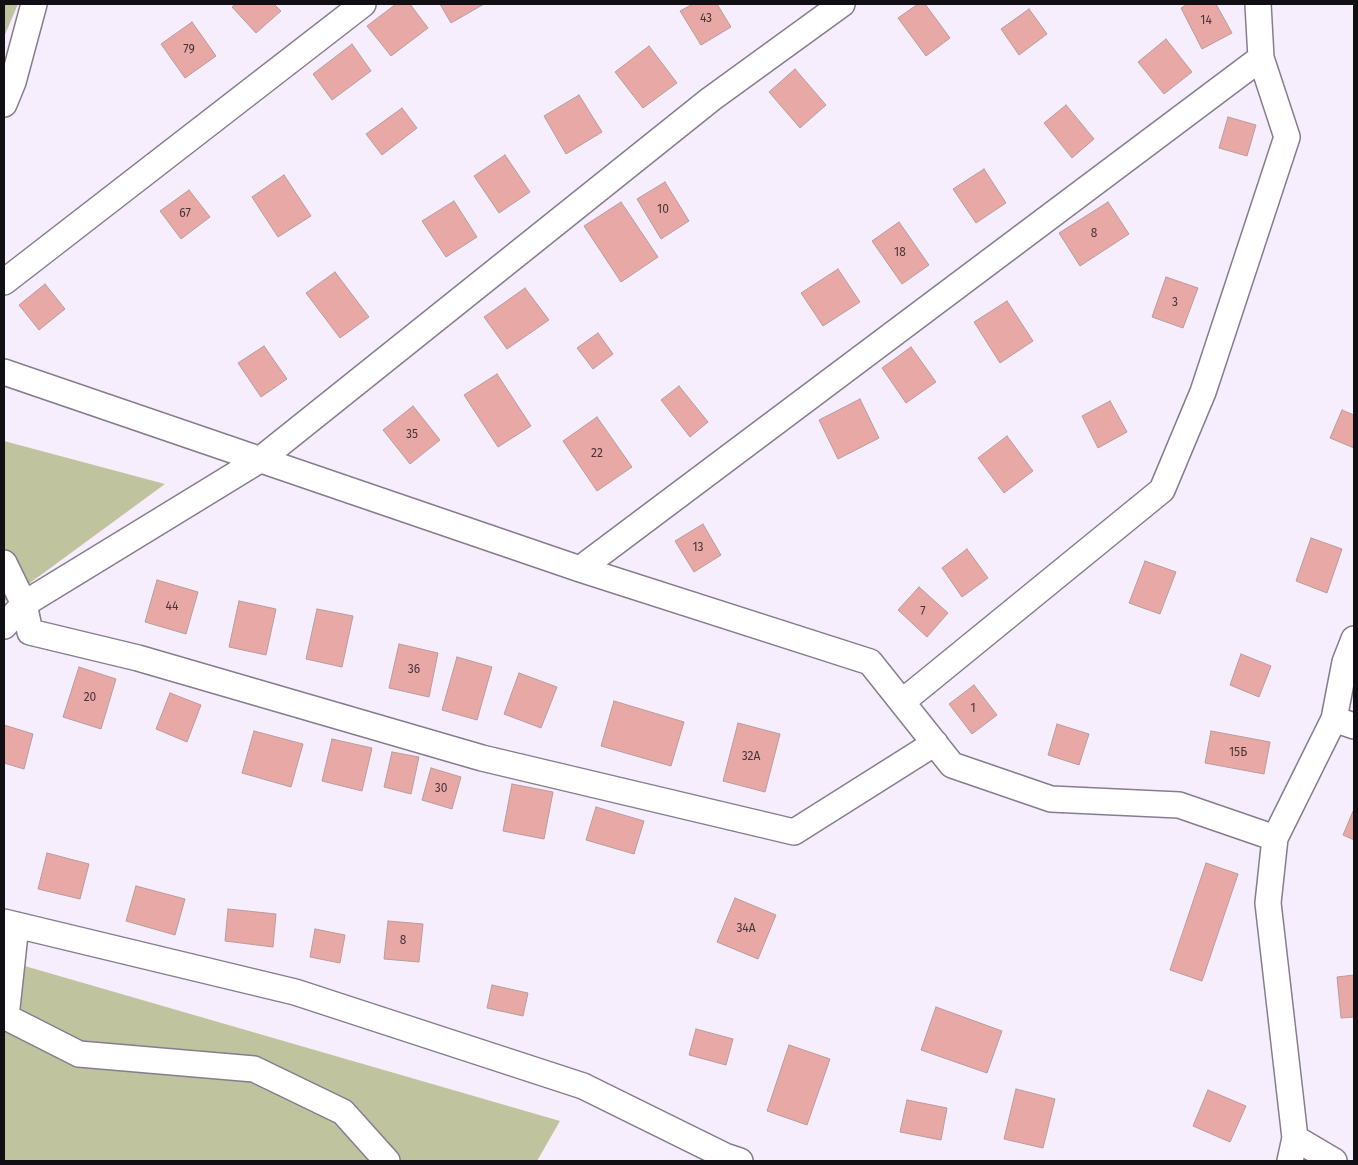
<!DOCTYPE html>
<meta charset="utf-8">
<style>
body{margin:0}
#map{position:relative;width:1358px;height:1165px;overflow:hidden;background:#f6edfd;font-family:"Fira Sans",sans-serif}
canvas{display:block}
.frame{position:absolute;inset:0;border:5px solid #110e14;pointer-events:none}
</style>
<div id="map">
<canvas width="1358" height="1165"></canvas>
<div class="frame"></div>
</div>
<script>
const ctx = document.querySelector('canvas').getContext('2d');
ctx.lineJoin = 'round';
function fill(path, color) {
  ctx.fillStyle = color;
  ctx.fill(path, 'evenodd');
}
function poly(rows) {
  const path = new Path2D();
  for (const r of rows) {
    path.moveTo(r[0], r[1]);
    for (let i = 2; i < r.length; i += 2) path.lineTo(r[i], r[i + 1]);
  }
  return path;
}
function strokePath(path, color, width, dash) {
  ctx.strokeStyle = color;
  ctx.lineWidth = width;
  ctx.lineCap = dash ? 'butt' : 'round';
  ctx.setLineDash(dash || []);
  ctx.stroke(path);
}
function write(font, color, halo, rows, align = 'center') {
  ctx.font = font + ' "Fira Sans",sans-serif';
  ctx.lineWidth = 5;
  ctx.setLineDash([]);
  ctx.textBaseline = 'middle';
  ctx.strokeStyle = halo;
  ctx.fillStyle = color;
  for (const [text, x, y, turn = 0] of rows) {
    ctx.save();
    ctx.translate(x, y);
    ctx.rotate((+turn || 0) * Math.PI / 180);
    ctx.textAlign = isNaN(turn) ? turn : align;
    if (halo) ctx.strokeText(text, 0, 0);
    ctx.fillText(text, 0, 0);
    ctx.restore();
  }
}
fill(poly([
 [4,4,18,4,4,37],
 [4,441,165,484,4,602],
 [4,960,560,1121,537,1161,4,1161]
]), '#c0c49e');
const building = poly([
 [236,4,274,4,281,11,256,33,232,7,236,4],
 [396,4,410,4,428,28,391,56,367,26,396,4],
 [440,4,484,4,451,23,440,4],
 [693,4,717,4,731,27,701,45,680,11,693,4],
 [918,4,925,4,950,38,926,56,898,18,918,4],
 [1188,4,1216,4,1232,33,1202,49,1181,8,1188,4],
 [1029,9,1047,34,1019,55,1001,29,1029,9],
 [192,22,216,56,185,78,161,44,192,22],
 [1166,39,1192,72,1164,94,1138,62,1166,39],
 [352,44,371,71,332,100,313,74,352,44],
 [649,46,677,83,643,108,615,72,649,46],
 [795,69,826,105,800,128,769,92,795,69],
 [579,95,602,132,566,154,544,116,579,95],
 [1066,105,1094,139,1072,158,1044,123,1066,105],
 [402,108,417,128,382,155,366,134,402,108],
 [1228,117,1256,125,1247,156,1219,148,1228,117],
 [505,155,530,192,499,213,474,176,505,155],
 [984,169,1006,203,976,223,953,189,984,169],
 [284,175,311,216,278,237,252,197,284,175],
 [665,182,689,221,661,239,637,199,665,182],
 [189,190,210,217,181,239,160,211,189,190],
 [454,201,477,237,446,257,422,221,454,201],
 [621,202,658,257,621,282,584,226,621,202],
 [1108,202,1129,234,1080,266,1059,233,1108,202],
 [899,222,929,265,902,284,872,241,899,222],
 [838,269,860,302,823,326,801,293,838,269],
 [335,272,369,317,340,338,306,293,335,272],
 [1166,277,1198,288,1183,328,1152,317,1166,277],
 [45,284,65,309,39,330,19,305,45,284],
 [525,288,549,320,507,349,484,317,525,288],
 [1007,301,1033,341,1000,363,974,322,1007,301],
 [598,333,613,354,593,369,577,348,598,333],
 [264,346,287,379,261,397,238,363,264,346],
 [911,347,936,382,906,403,882,368,911,347],
 [497,374,531,426,498,447,464,395,497,374],
 [679,386,708,422,690,437,661,400,679,386],
 [860,399,879,438,838,459,819,420,860,399],
 [1110,401,1127,432,1098,448,1082,416,1110,401],
 [413,406,440,440,410,464,383,430,413,406],
 [1342,410,1354,415,1354,448,1330,438,1342,410],
 [597,417,632,467,597,491,563,441,597,417],
 [1007,436,1033,471,1004,493,978,458,1007,436],
 [703,524,721,555,694,572,675,541,703,524],
 [1311,538,1342,549,1327,593,1296,581,1311,538],
 [967,549,988,578,962,597,942,568,967,549],
 [1145,561,1176,572,1160,614,1129,603,1145,561],
 [157,580,198,592,186,634,145,622,157,580],
 [919,587,948,613,927,637,898,610,919,587],
 [239,601,276,609,266,655,229,647,239,601],
 [317,609,353,616,342,667,306,659,317,609],
 [399,644,438,653,429,697,389,688,399,644],
 [1241,654,1271,666,1259,697,1230,685,1241,654],
 [457,657,492,667,477,720,442,710,457,657],
 [79,667,116,679,101,729,63,717,79,667],
 [519,673,557,687,541,728,504,714,519,673],
 [974,685,997,715,972,734,949,704,974,685],
 [170,693,201,705,187,742,156,729,170,693],
 [614,701,684,722,671,766,601,746,614,701],
 [738,723,780,734,765,792,723,781,738,723],
 [1057,724,1089,734,1079,765,1048,755,1057,724],
 [4,725,33,734,24,769,4,763,4,725],
 [254,731,303,744,291,787,242,773,254,731],
 [1211,731,1270,742,1264,774,1205,763,1211,731],
 [332,739,372,748,362,791,322,781,332,739],
 [392,752,419,757,411,794,384,787,392,752],
 [431,768,461,777,452,809,422,800,431,768],
 [512,784,553,792,544,839,503,831,512,784],
 [596,807,644,821,634,854,586,840,596,807],
 [1354,809,1354,840,1343,835,1354,809],
 [47,853,89,864,80,899,38,889,47,853],
 [1206,863,1238,874,1202,981,1170,970,1206,863],
 [136,886,185,899,175,935,126,921,136,886],
 [735,898,776,915,758,959,717,942,735,898],
 [228,909,276,914,273,947,225,941,228,909],
 [388,921,423,924,419,962,384,959,388,921],
 [315,929,345,935,340,963,310,957,315,929],
 [1354,975,1354,1017,1341,1018,1337,977,1354,975],
 [492,985,528,993,523,1016,487,1008,492,985],
 [936,1007,1002,1031,987,1073,921,1050,936,1007],
 [696,1029,733,1039,726,1065,689,1055,696,1029],
 [789,1045,830,1059,807,1125,767,1111,789,1045],
 [1016,1089,1055,1099,1043,1148,1004,1139,1016,1089],
 [1208,1090,1246,1106,1230,1142,1193,1126,1208,1090],
 [907,1100,947,1108,941,1140,900,1132,907,1100]
]);
fill(building, '#e8a8a5');
strokePath(building, '#b69d9c', 1);
const minor = poly([
 [842,4,711,99,261,459,24,604,30,632,138,658,482,758,794,832,935,743],
 [4,104,13,82,34,4],
 [4,282,363,4],
 [4,372,580,569,870,662,952,765,1051,799,1179,805,1275,838,1268,903,1295,1138,1290,1161],
 [4,563,24,604,4,626],
 [580,569,1261,58,1258,4],
 [902,702,1162,490,1203,392,1287,137,1261,58],
 [1334,719,1354,726],
 [1275,838,1334,719,1345,662,1354,639],
 [4,922,295,992,583,1086,725,1156,740,1161],
 [16,925,6,1017,79,1054,254,1069,343,1112,387,1161],
 [1295,1138,1334,1161]
]);
strokePath(minor, '#877c8e', 28);
strokePath(minor, '#fff', 25);
write('12px', '#473438', null, [
 ["43",706,19],
 ["14",1206,21],
 ["79",189,50],
 ["10",663,210],
 ["67",185,214],
 ["8",1094,234],
 ["18",900,253],
 ["3",1175,303],
 ["35",412,435],
 ["22",597,454],
 ["13",698,548],
 ["44",172,607],
 ["7",923,612],
 ["36",414,670],
 ["20",90,698],
 ["1",973,709],
 ["15Б",1238,753],
 ["32А",751,757],
 ["30",441,789],
 ["34А",746,929],
 ["8",403,941]
]);
</script>
